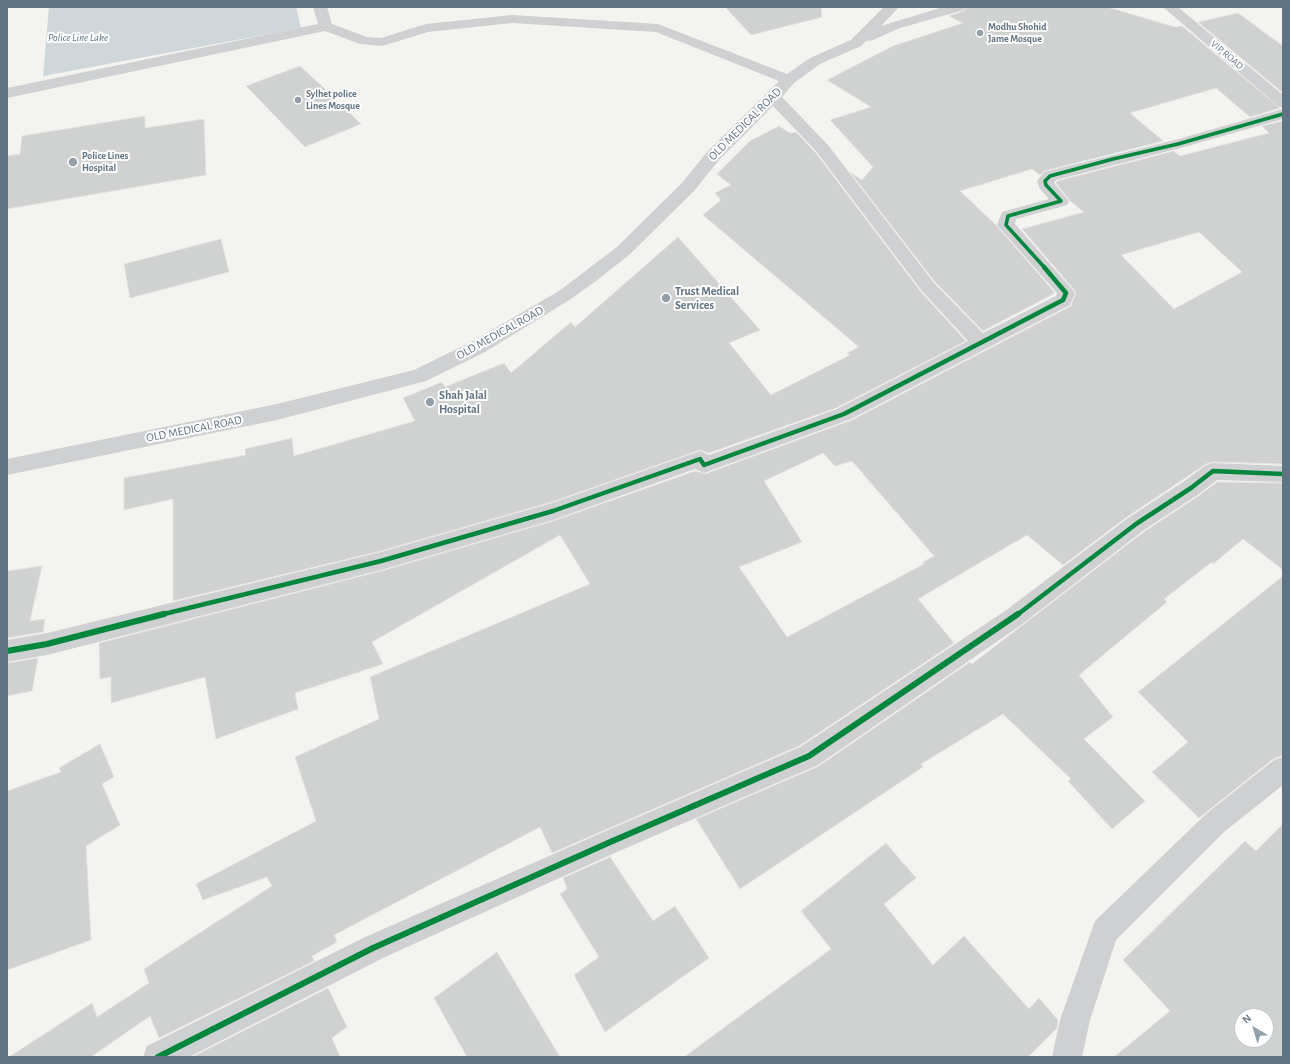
<!DOCTYPE html>
<style>
body{margin:0}
#map{position:relative;width:1290px;height:1064px;overflow:hidden;background:#f3f3f0;font-family:"Alegreya Sans",sans-serif}
canvas{display:block}
.frame{position:absolute;inset:0;border:8px solid #607383;pointer-events:none}
.north{position:absolute;left:1234px;top:1008px;width:40px;height:40px;box-sizing:border-box;background:#fff;border:1px solid #bfc7cd;border-radius:50%;rotate:322deg;font-size:11px;font-weight:700;line-height:16px;text-align:center;color:#607383}
.north::after{content:'';display:block;margin:auto;width:14px;height:18px;background:#93a0a9;clip-path:polygon(50% 0,100% 100%,50% 72%,0 100%)}
</style>
<div id="map">
<canvas width="1290" height="1064"></canvas>
<div class="frame"></div>
<div class="north">N</div>
</div>
<script>
const ctx = document.querySelector('canvas').getContext('2d');
ctx.lineJoin = 'round';
function fill(path, color) {
  ctx.fillStyle = color;
  ctx.fill(path, 'evenodd');
}
function poly(rows) {
  const path = new Path2D();
  for (const r of rows) {
    path.moveTo(r[0], r[1]);
    for (let i = 2; i < r.length; i += 2) path.lineTo(r[i], r[i + 1]);
  }
  return path;
}
function strokePath(path, color, width, dash) {
  ctx.strokeStyle = color;
  ctx.lineWidth = width;
  ctx.lineCap = dash ? 'butt' : 'round';
  ctx.setLineDash(dash || []);
  ctx.stroke(path);
}
function write(font, color, halo, rows, align = 'center') {
  ctx.font = font + ' "Alegreya Sans",sans-serif';
  ctx.lineWidth = 4;
  ctx.setLineDash([]);
  ctx.textBaseline = 'middle';
  ctx.strokeStyle = halo;
  ctx.fillStyle = color;
  for (const [text, x, y, turn = 0] of rows) {
    ctx.save();
    ctx.translate(x, y);
    ctx.rotate((+turn || 0) * Math.PI / 180);
    ctx.textAlign = isNaN(turn) ? turn : align;
    if (halo) ctx.strokeText(text, 0, 0);
    ctx.fillText(text, 0, 0);
    ctx.restore();
  }
}
fill(poly([
 [49,7,296,7,301,28,43,76]
]), '#cfd7da');
const building = poly([
 [725,7,821,7,822,17,751,35,725,7],
 [967,7,1107,7,1175,27,1182,26,1280,108,1250,117,1216,88,1130,113,1163,141,1044,171,1040,175,1032,169,960,191,996,225,1055,293,983,331,935,282,850,172,862,180,873,167,830,120,871,107,827,80,893,46,963,23,949,16,964,11,967,7],
 [1238,13,1283,46,1283,93,1198,22,1238,13],
 [300,66,324,88,361,124,305,147,246,86,300,66],
 [145,116,145,128,204,119,206,175,7,209,7,156,20,154,22,136,145,116],
 [1283,121,1283,464,1213,462,1206,464,1127,517,1063,565,1027,535,918,599,954,643,799,746,552,853,540,827,334,935,337,942,312,956,314,961,159,1038,150,1016,91,1057,9,1057,92,1003,97,1017,149,983,144,969,272,886,267,877,203,900,196,884,316,821,295,757,379,719,370,677,590,584,560,535,372,642,383,664,295,693,298,709,216,739,205,677,111,703,111,677,100,679,99,643,381,571,553,521,695,471,705,474,852,420,1071,306,1076,292,1022,229,1084,212,1070,201,1056,183,1057,181,1174,151,1180,156,1269,133,1262,126,1283,121],
 [1199,232,1242,272,1174,309,1121,255,1199,232],
 [823,453,835,466,852,461,934,556,923,562,924,564,787,637,739,567,802,542,764,481,823,453],
 [779,126,790,133,796,132,815,152,921,292,966,341,836,408,709,453,700,450,552,502,381,551,173,601,173,499,124,510,124,478,246,455,245,449,292,438,294,456,415,421,403,398,442,382,445,387,504,363,511,373,571,322,575,327,678,237,760,330,729,343,771,395,850,355,847,353,859,347,703,215,721,200,715,193,731,185,717,174,750,141,779,126],
 [221,239,229,272,130,298,124,264,221,239],
 [1217,482,1283,483,1283,570,1243,539,1213,564,1212,562,1164,599,1167,602,1079,675,1113,717,1084,739,1145,801,1112,829,1068,781,1071,779,1003,714,921,764,923,767,740,889,696,819,819,766,970,662,972,664,1145,531,1200,495,1217,482],
 [42,566,30,621,45,619,43,632,7,638,7,571,42,566],
 [1283,576,1283,755,1273,759,1199,818,1152,772,1188,742,1138,692,1283,576],
 [38,658,32,691,7,696,7,663,38,658],
 [100,744,114,777,102,784,120,825,86,846,91,940,7,970,7,791,61,772,59,768,100,744],
 [1283,824,1283,1057,1114,1057,1170,1011,1123,960,1245,841,1256,851,1283,824],
 [1242,1016,1266,1016,1266,1040,1242,1040,1242,1016],
 [886,843,916,878,884,904,933,965,964,936,1029,1009,1039,998,1058,1020,1057,1028,1028,1057,684,1057,831,949,801,911,886,843],
 [610,857,653,921,675,906,709,958,605,1032,574,975,599,957,560,894,567,889,563,878,610,857],
 [497,952,560,1057,467,1057,434,998,497,952],
 [328,988,347,1027,332,1038,340,1057,192,1057,328,988]
]);
fill(building, '#d0d1d1');
strokePath(building, '#e2e2e0', 1);
fill(poly([
 [313,7,327,7,332,24,367,37,381,38,426,24,512,15,658,24,787,74,810,58,851,40,884,7,899,7,881,26,943,7,966,7,964,10,900,28,873,40,866,41,861,46,820,64,794,83,782,97,828,145,934,283,983,333,1056,296,1057,293,997,225,1002,212,1049,199,1040,189,1037,181,1044,172,1175,140,1283,109,1283,119,1184,147,1056,180,1054,183,1069,201,1067,205,1016,219,1015,224,1072,289,1075,293,1070,305,851,419,704,473,695,469,553,520,381,570,47,655,7,662,7,640,47,633,381,552,552,503,700,451,709,455,837,409,968,341,922,291,816,151,773,106,719,160,694,191,629,255,596,281,571,299,485,352,426,381,277,420,7,475,7,459,277,404,414,370,471,342,559,291,617,247,682,183,707,152,779,81,656,32,512,23,428,32,382,46,360,44,325,31,7,98,7,88,318,24,313,7],
 [1163,7,1178,7,1283,95,1283,108,1278,106,1163,7],
 [1213,463,1283,466,1283,482,1217,480,1199,494,1144,530,1021,625,818,765,617,852,383,958,189,1057,143,1057,147,1046,363,938,599,834,800,747,1005,611,1128,518,1183,482,1206,465,1213,463],
 [1283,757,1283,785,1224,832,1116,940,1090,1020,1082,1057,1052,1057,1060,1020,1095,921,1206,814,1274,760,1283,757]
]), '#cfd0d1');
strokePath(poly([
 [1045,268,1006,225,1008,216,1061,201,1046,185,1045,181,1050,176,1113,159,1178,144,1283,114]
]), '#00873e', 3.5);
strokePath(poly([
 [160,615,381,561,553,511,700,459,704,465,844,414,1063,300,1066,293,1044,267],
 [1017,615,1136,524,1191,488,1213,471,1283,474]
]), '#00873e', 4.5);
strokePath(poly([
 [7,651,47,644,164,614],
 [158,1057,373,948,608,843,809,756,1018,614]
]), '#00873e', 6);
for (const [x, y, r, color] of [
 [980,33,4,"#93a0a9"],
 [298,100,4,"#93a0a9"],
 [73,162,5,"#93a0a9"],
 [666,298,5,"#93a0a9"],
 [430,402,5,"#93a0a9"]
]) {
  const dot = new Path2D();
  dot.arc(x, y, r, 0, 2 * Math.PI);
  ctx.fillStyle = color;
  ctx.fill(dot);
  strokePath(dot, '#fff', 1.5);
}
write('bold 10px', '#607383', '#fff', [
 ["Modhu Shohid",988,27],
 ["Jame Mosque",988,39],
 ["Sylhet police",306,94],
 ["Lines Mosque",306,106],
 ["Police Lines",82,156],
 ["Hospital",82,168]
], 'left');
write('10px', '#607383', '#fff', [
 ["VIP ROAD",1227,55,40]
]);
write('italic 11px', '#5b7682', '#fff', [
 ["Police Line Lake",78,38]
]);
write('12px', '#607383', '#fff', [
 ["OLD MEDICAL ROAD",745,124,-45],
 ["OLD MEDICAL ROAD",500,333,-29],
 ["OLD MEDICAL ROAD",194,429,-11]
]);
write('bold 12px', '#607383', '#fff', [
 ["Trust Medical",675,291],
 ["Services",675,305],
 ["Shah Jalal",439,395],
 ["Hospital",439,409]
], 'left');
</script>
